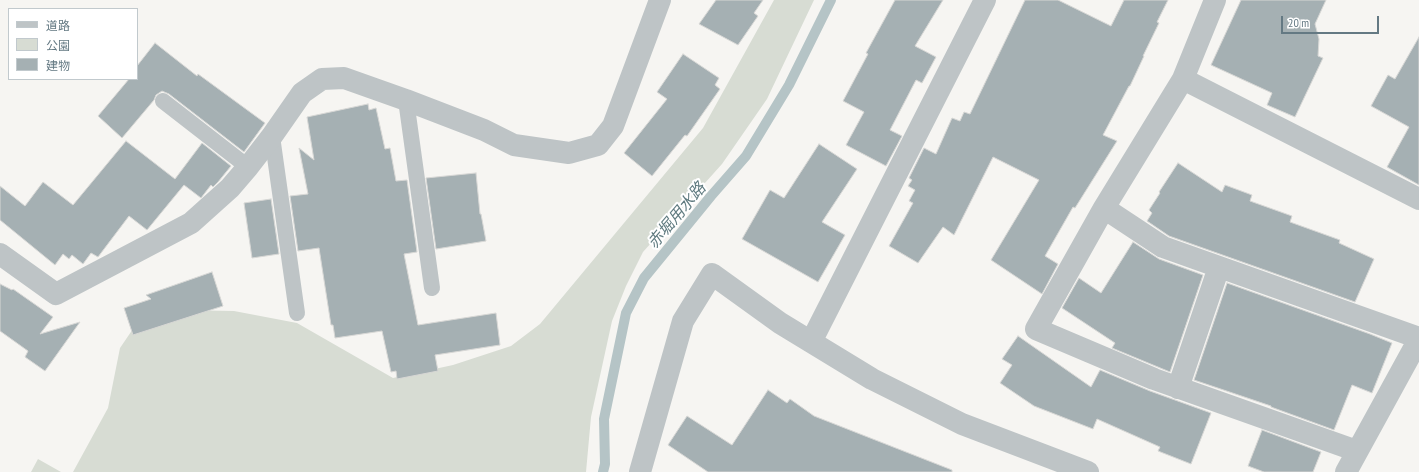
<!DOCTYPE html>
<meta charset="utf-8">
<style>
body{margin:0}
#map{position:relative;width:1419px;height:472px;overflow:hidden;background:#f6f5f2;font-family:"PT Sans Narrow","Noto Sans JP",sans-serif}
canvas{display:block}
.legend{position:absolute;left:8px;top:8px;width:130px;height:72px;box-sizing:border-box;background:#fff;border:1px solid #c1c9cd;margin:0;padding:5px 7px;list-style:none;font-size:12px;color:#647983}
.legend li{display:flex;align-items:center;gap:8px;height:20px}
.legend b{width:20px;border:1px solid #c1c9cd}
.scale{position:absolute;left:1281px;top:16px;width:98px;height:18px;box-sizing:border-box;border:2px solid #647983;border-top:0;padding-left:5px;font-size:12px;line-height:14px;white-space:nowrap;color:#647983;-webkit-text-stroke:3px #fff;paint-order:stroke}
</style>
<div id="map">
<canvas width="1419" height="472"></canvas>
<ul class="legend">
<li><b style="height:5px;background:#bec4c6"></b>道路</li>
<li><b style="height:11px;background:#d7dcd3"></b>公園</li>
<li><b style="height:11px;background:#a5b0b3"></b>建物</li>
</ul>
<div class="scale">20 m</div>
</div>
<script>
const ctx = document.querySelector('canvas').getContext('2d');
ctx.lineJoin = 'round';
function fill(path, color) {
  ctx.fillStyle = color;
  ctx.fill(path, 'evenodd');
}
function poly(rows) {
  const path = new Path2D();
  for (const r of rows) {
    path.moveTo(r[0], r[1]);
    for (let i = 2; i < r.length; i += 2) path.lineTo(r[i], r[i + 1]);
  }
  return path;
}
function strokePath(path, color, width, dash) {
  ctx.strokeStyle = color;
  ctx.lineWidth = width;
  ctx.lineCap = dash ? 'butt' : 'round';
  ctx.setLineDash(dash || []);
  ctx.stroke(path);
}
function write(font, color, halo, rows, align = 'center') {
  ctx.font = font + ' "PT Sans Narrow","Noto Sans JP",sans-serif';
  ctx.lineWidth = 4;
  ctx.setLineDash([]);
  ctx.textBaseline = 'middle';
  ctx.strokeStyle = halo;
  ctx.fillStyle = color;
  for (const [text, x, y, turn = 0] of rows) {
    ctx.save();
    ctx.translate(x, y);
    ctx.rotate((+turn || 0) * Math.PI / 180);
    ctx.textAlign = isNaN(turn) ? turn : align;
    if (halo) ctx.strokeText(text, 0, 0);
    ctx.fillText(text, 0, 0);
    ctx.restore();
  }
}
fill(poly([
 [774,0,814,0,767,99,722,164,643,252,626,286,612,321,591,417,586,472,73,472,108,408,120,348,137,323,180,310,234,311,297,323,393,378,453,365,511,346,540,324,703,128],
 [38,459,61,472,31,472]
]), '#d7dcd3');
strokePath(poly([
 [603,472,605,464,604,419,626,313,644,278,711,196,746,156,789,85,831,0]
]), '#b5c4c6', 10);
const building = poly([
 [716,0,763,0,754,13,758,16,738,45,699,24,716,0],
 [895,0,943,0,915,46,936,57,922,83,916,80,890,130,902,136,886,166,846,145,864,112,843,101,868,54,866,53,895,0],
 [1025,0,1058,0,1111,26,1124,0,1168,0,1157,22,1159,23,1143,56,1144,56,1130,86,1129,86,1103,135,1117,141,1075,208,1073,207,1045,256,1058,264,1042,294,991,260,1039,180,993,157,954,235,943,227,918,263,889,246,913,203,909,201,915,190,908,186,912,180,909,178,924,148,936,154,952,118,960,121,964,112,970,114,1025,0],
 [1241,0,1326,0,1315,24,1319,39,1318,56,1323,58,1295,117,1267,105,1272,93,1211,65,1241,0],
 [1419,37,1419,185,1387,167,1409,127,1371,106,1388,75,1395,79,1419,37],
 [155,43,197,76,198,74,265,123,244,152,169,94,162,91,156,95,154,100,122,138,98,116,129,79,137,79,137,66,155,43],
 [683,54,719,78,715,85,720,89,687,136,685,135,652,176,624,153,667,99,657,92,683,54],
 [368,104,369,110,376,108,385,149,390,148,396,181,407,180,417,252,404,254,418,325,496,313,500,345,435,355,438,371,397,379,396,371,391,372,382,331,335,338,333,325,331,325,319,248,298,251,290,196,308,194,299,148,314,160,307,117,368,104],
 [126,141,175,179,202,143,231,166,218,182,213,187,211,185,201,198,184,185,147,230,129,216,98,257,91,253,83,264,72,255,69,259,63,254,55,265,0,220,0,186,25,206,43,182,73,205,126,141],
 [819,144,857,169,822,222,845,235,818,282,742,239,770,190,784,198,819,144],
 [1178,163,1222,192,1225,185,1252,195,1250,201,1292,216,1290,222,1340,240,1339,243,1374,259,1355,302,1169,236,1147,221,1152,213,1149,210,1160,193,1159,192,1178,163],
 [476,173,480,214,481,214,486,241,436,249,426,178,476,173],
 [271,199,279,254,252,258,244,203,271,199],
 [1133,242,1159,259,1203,275,1170,372,1112,348,1115,343,1062,308,1079,278,1101,293,1133,242],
 [212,272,223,306,133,335,124,308,151,299,146,295,212,272],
 [1227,283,1370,334,1392,343,1372,393,1352,385,1334,430,1271,407,1271,406,1194,380,1227,283],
 [0,284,12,290,13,289,53,317,40,334,80,322,45,371,25,357,28,351,0,331,0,284],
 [1018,336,1091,387,1100,370,1150,391,1211,413,1191,464,1158,451,1160,447,1097,419,1093,429,1034,406,1000,383,1012,365,1002,359,1018,336],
 [768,390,787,403,790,399,814,416,952,470,952,472,708,472,668,445,687,416,732,445,768,390],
 [1262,430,1321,452,1313,472,1264,472,1248,466,1262,430]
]);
fill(building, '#a5b0b3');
strokePath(building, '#d7d7d5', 1);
strokePath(poly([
 [406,100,432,288],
 [163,101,248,167],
 [272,136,297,313]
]), '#bec4c6', 16);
strokePath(poly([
 [1215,0,1183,79,1104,208,1036,329,1154,379,1357,451],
 [1183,79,1419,199],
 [1104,208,1163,247,1419,338],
 [0,254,56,294,191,223,230,188,248,167,272,136,302,93,322,79,344,78,406,100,484,130,514,145,569,153,598,145,613,126,660,0],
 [811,342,985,0],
 [1178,388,1219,267],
 [640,472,683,321,712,274,780,323,872,379,962,424,1088,472],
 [1346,472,1419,339]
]), '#bec4c6', 22);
write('italic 16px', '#607b80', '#fff', [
 ["赤堀用水路",677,216,-50]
]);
</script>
